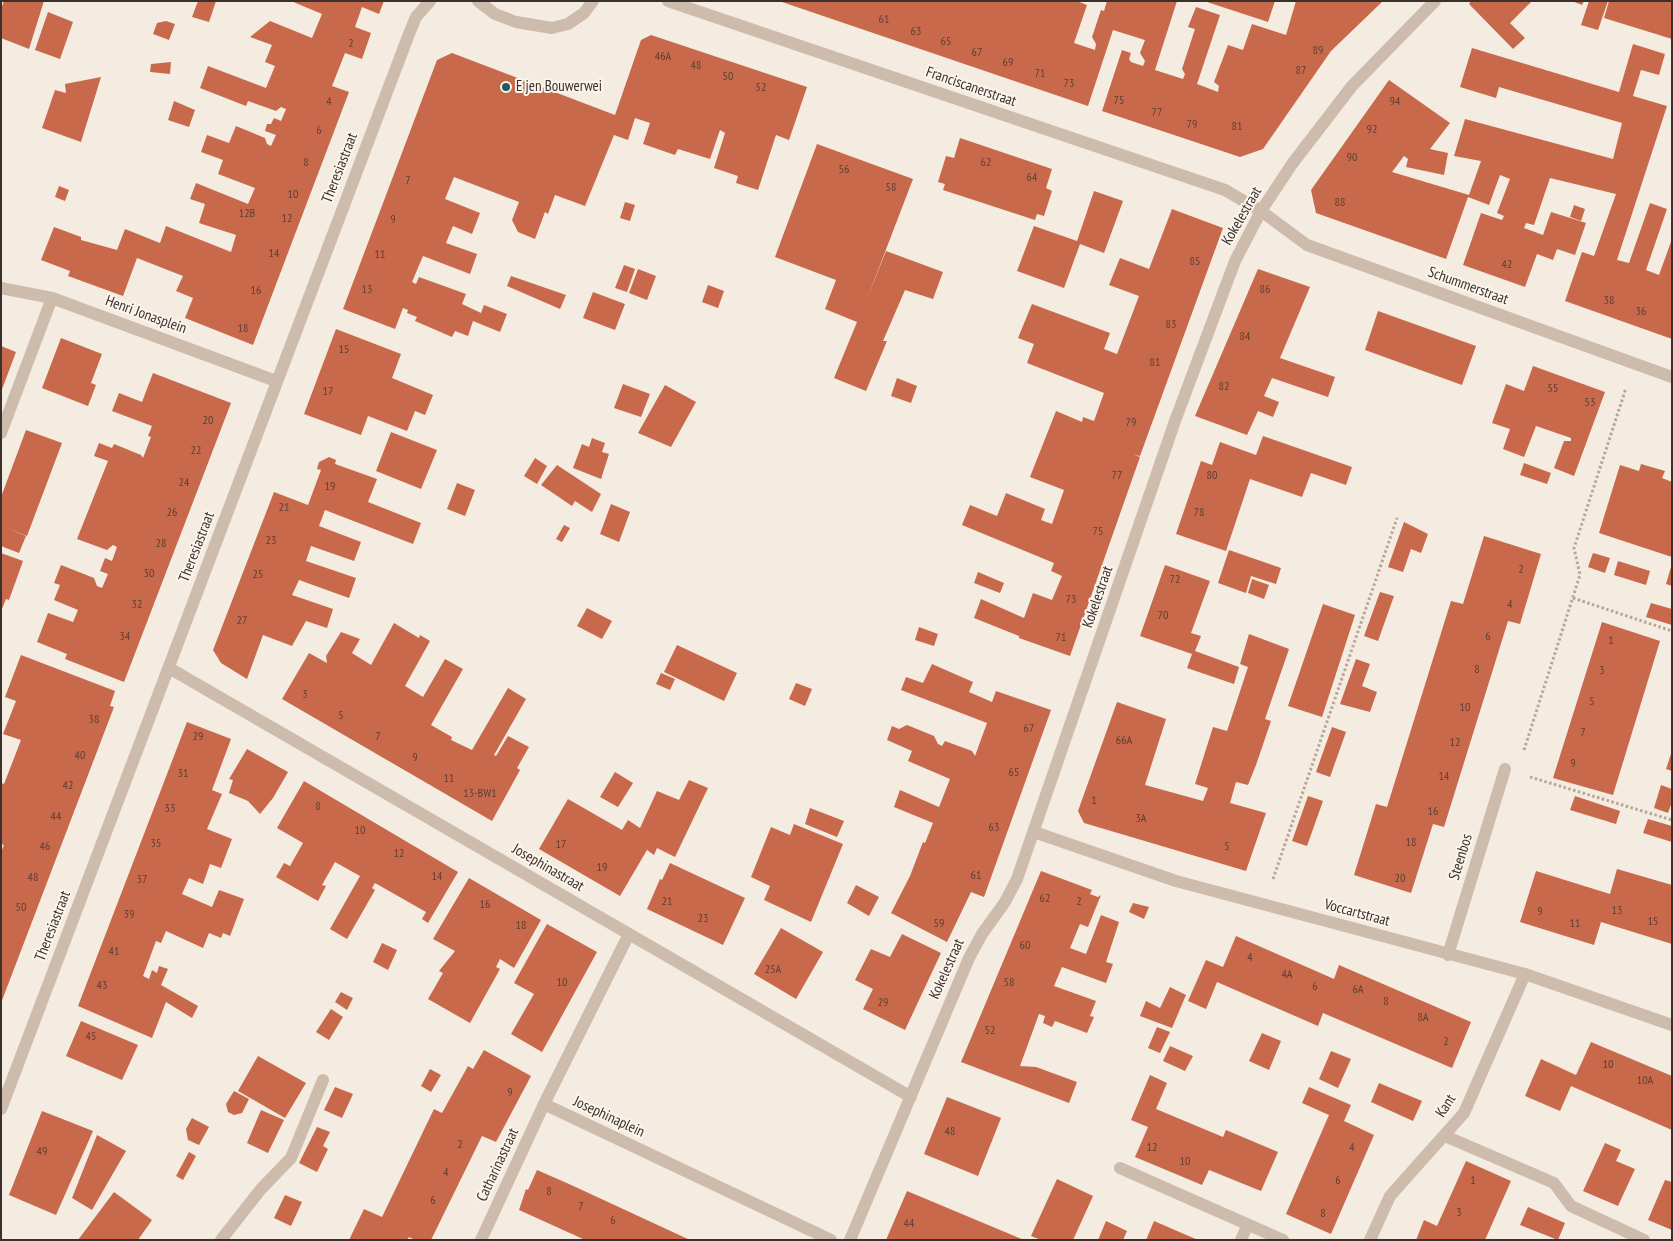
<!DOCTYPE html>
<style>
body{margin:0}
#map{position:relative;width:1673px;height:1241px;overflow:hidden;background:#f4ebe1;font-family:"PT Sans Narrow",sans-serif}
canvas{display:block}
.frame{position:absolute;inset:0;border:2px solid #3b302b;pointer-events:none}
</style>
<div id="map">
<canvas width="1673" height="1241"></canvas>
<div class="frame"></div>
</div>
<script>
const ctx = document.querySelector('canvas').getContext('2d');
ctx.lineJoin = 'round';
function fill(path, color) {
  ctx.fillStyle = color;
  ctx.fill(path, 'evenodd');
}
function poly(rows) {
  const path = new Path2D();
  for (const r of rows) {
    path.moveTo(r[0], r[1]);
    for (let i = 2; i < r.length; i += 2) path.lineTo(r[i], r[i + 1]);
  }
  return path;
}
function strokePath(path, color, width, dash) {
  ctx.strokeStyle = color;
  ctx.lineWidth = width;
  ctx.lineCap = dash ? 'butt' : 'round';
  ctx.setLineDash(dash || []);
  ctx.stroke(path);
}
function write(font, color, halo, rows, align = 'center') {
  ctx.font = font + ' "PT Sans Narrow",sans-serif';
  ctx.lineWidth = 4;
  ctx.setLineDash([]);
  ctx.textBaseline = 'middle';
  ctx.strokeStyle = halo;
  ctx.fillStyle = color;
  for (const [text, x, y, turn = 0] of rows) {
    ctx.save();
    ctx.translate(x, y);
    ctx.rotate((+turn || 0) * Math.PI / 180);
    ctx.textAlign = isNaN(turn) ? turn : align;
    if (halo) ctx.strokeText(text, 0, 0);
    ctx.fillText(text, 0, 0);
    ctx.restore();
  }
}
fill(poly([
 [4,1,44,1,29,49,1,38,1,9],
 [198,1,216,1,209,22,192,17],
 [291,1,384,1,379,14,362,7,355,27,371,33,362,59,345,53,332,86,349,92,253,345,185,318,193,298,176,291,183,276,137,258,123,296,68,276,70,271,41,260,54,227,81,237,81,240,117,250,125,229,160,243,166,226,231,252,236,235,199,223,205,204,190,199,196,183,248,204,255,188,218,174,223,160,201,152,207,135,229,143,236,126,265,138,267,144,271,146,276,135,265,131,267,124,271,124,274,118,281,121,286,109,281,107,276,111,248,101,246,106,200,88,208,66,266,88,275,66,265,62,272,45,250,37,270,21,312,38,322,14],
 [779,1,1077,1,1087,5,1074,43,1095,50,1096,44,1092,37,1101,10,1104,11,1107,1,1177,1,1155,70,1183,79,1185,74,1182,69,1195,29,1188,27,1196,7,1220,15,1197,84,1218,92,1219,86,1214,82,1228,45,1243,50,1252,24,1286,35,1296,1,1383,1,1331,51,1263,149,1240,157,1102,111,1122,50,1131,53,1129,59,1131,62,1143,66,1145,61,1140,53,1145,40,1113,30,1088,106],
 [1204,1,1275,1,1268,22],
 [1471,1,1532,1,1510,23,1525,38,1513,49,1469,4],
 [1572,1,1584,1,1582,5],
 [1589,1,1608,1,1598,30,1581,25],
 [1609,1,1672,1,1672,39,1604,18],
 [48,12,73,22,60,59,35,50],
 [166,21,175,24,169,40,153,34,157,23],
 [651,35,807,87,789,140,776,135,758,190,736,183,738,176,714,168,725,133,720,130,710,159,678,149,675,155,643,144,650,123,635,118,628,140,614,135,585,206,555,195,548,214,545,212,535,239,518,232,512,220,519,202,454,177,445,199,480,213,472,234,453,226,446,243,477,254,470,274,423,256,412,282,416,284,419,277,466,294,462,304,481,313,484,305,507,314,500,332,473,321,468,336,455,331,452,337,415,321,417,317,407,313,408,310,403,308,395,329,343,309,437,60,452,53,615,115,641,40],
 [1633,44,1665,54,1659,75,1641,70,1633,96,1667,106,1617,260,1629,263,1650,203,1667,209,1646,270,1659,275,1672,239,1672,339,1565,301,1582,252,1594,256,1616,194,1550,178,1534,225,1526,223,1524,228,1543,235,1551,212,1586,223,1575,255,1557,249,1553,260,1537,254,1525,287,1463,265,1481,213,1502,220,1504,216,1497,213,1510,179,1500,175,1489,205,1468,197,1446,259,1316,213,1311,190,1389,80,1450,123,1430,149,1448,153,1444,175,1406,167,1408,159,1404,156,1392,172,1469,195,1481,161,1454,156,1465,119,1613,159,1622,123,1499,87,1496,98,1460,87,1472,48,1619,92],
 [171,62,170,74,150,72,151,64],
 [101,77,81,142,42,128,55,90,66,93,65,84],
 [174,101,195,110,189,127,168,120],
 [960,138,1052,169,1046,188,1052,191,1044,216,1037,214,1035,220,943,190,945,184,938,182,946,156,954,158],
 [817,144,913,179,867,299,886,251,943,272,933,299,905,290,883,341,887,341,866,391,834,378,857,322,825,309,836,280,775,257],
 [59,186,69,190,65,201,55,197],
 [1094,191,1123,201,1104,253,1080,244,1064,288,1017,271,1034,226,1077,241],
 [625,202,635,205,630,221,620,218],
 [1574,205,1585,209,1581,221,1570,217],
 [1172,209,1223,228,1140,456,1134,455,1140,457,1070,656,1019,638,1019,636,974,618,981,599,1024,618,1033,593,1052,600,1062,576,1051,571,1054,563,962,525,970,505,997,516,1006,493,1045,509,1041,520,1052,524,1064,490,1030,477,1056,411,1082,422,1083,417,1094,421,1104,393,1027,363,1034,344,1018,338,1032,304,1110,333,1104,349,1117,354,1139,296,1109,285,1120,258,1149,269],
 [624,265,635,269,627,292,615,288],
 [638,269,656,276,647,300,629,293],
 [1258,269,1310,287,1280,358,1335,377,1328,397,1272,378,1264,396,1279,402,1273,417,1258,411,1247,435,1195,416],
 [511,276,566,295,560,309,507,286],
 [708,285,724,291,718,308,702,302],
 [593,292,625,304,615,330,583,318],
 [1378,311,1476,346,1462,385,1365,350],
 [336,329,401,354,392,378,433,395,425,415,415,411,407,431,368,416,361,435,304,414],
 [61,338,102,354,91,383,96,385,88,406,42,388],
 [1,346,16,352,1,392],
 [1533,366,1605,392,1574,476,1554,468,1564,441,1571,441,1571,438,1536,426,1524,457,1503,449,1510,429,1492,423,1506,384,1524,391],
 [153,373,231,403,124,682,65,659,67,654,37,642,48,613,73,622,78,610,54,600,60,585,54,583,61,565,94,578,97,586,102,588,108,574,100,571,105,558,112,561,117,547,113,545,107,550,77,539,108,461,94,456,99,443,112,448,114,444,141,455,143,458,151,437,148,436,152,426,112,411,119,393,142,402],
 [897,378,917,386,911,403,891,396],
 [623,384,650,394,641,417,614,408],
 [665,385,696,402,671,447,638,433],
 [26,430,62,443,27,536,7,528,26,536,19,553,1,546,1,497],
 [391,432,437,450,421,489,376,471],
 [1263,436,1352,467,1346,485,1311,473,1302,497,1250,479,1226,551,1176,534,1201,461,1212,465,1220,442,1256,455],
 [592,438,605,443,602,452,609,454,601,479,573,468,582,444,589,447],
 [329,457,336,460,335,464,377,479,368,502,421,523,413,544,325,510,319,526,361,542,354,561,311,546,306,561,356,578,349,598,299,580,292,595,333,609,327,628,306,621,292,646,263,635,247,679,221,663,213,650,274,492,308,505,321,470,317,469,319,462],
 [535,458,547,466,537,484,524,476],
 [1524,463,1551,473,1547,484,1520,475],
 [1641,464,1665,471,1662,478,1672,482,1672,557,1599,533,1620,465,1639,471],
 [557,465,601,494,592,512,575,501,572,506,541,485],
 [457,483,475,490,465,516,447,509],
 [611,504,630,512,619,542,600,534],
 [1404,522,1428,534,1421,553,1411,549,1403,572,1388,567],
 [564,525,570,528,562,542,556,539],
 [1484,536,1541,554,1520,624,1508,621,1444,827,1433,824,1411,893,1354,875,1376,804,1387,807,1451,601,1463,604],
 [1229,550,1281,568,1276,584,1251,576,1246,593,1218,583],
 [1,553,23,561,9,600,6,599,1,611],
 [1593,553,1610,558,1605,573,1588,567],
 [1618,561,1650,571,1646,585,1614,575],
 [1165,565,1210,581,1191,633,1201,636,1195,651,1239,667,1234,684,1187,668,1192,654,1140,636],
 [1671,567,1672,567,1672,586,1666,584],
 [978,572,1004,583,1000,593,974,583],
 [1252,579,1269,585,1264,599,1248,593],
 [1380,592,1394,596,1378,641,1364,636],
 [1651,603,1672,609,1672,625,1646,617],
 [1323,604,1355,615,1322,717,1288,706],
 [587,608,612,621,602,639,577,626],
 [1602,622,1660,641,1613,795,1553,778],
 [394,623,419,638,420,635,430,641,405,686,423,697,445,659,463,669,431,725,452,737,451,740,472,750,508,688,526,699,494,755,496,756,508,736,529,747,517,768,520,770,492,821,282,699,309,653,327,663,326,656,341,632,360,639,352,653,371,665],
 [919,627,938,634,934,646,915,640],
 [1249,634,1289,649,1265,719,1271,721,1256,765,1248,785,1236,782,1230,803,1266,813,1246,871,1084,823,1078,811,1117,702,1166,719,1145,785,1203,801,1208,788,1195,784,1213,727,1227,731,1248,667,1240,664],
 [677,645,737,673,724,701,664,672],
 [21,655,115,691,110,706,114,707,1,1003,1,852,4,845,1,844,1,783,4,784,21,740,3,734,16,701,5,697],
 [1356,659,1370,664,1362,686,1377,692,1370,712,1340,704],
 [932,664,973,682,969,692,992,702,996,691,1051,710,984,897,971,892,947,942,891,913,910,876,923,842,925,843,933,823,894,807,900,790,939,807,950,779,908,761,912,751,887,740,892,726,899,729,907,725,934,736,938,744,942,746,945,741,972,751,975,756,987,723,901,690,906,677,923,683],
 [661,673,675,679,670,690,656,684],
 [796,683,812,689,805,706,789,699],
 [187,722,231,739,212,790,222,794,207,829,232,839,221,868,210,864,203,884,189,878,182,894,212,907,219,890,244,899,230,936,223,933,221,938,209,933,203,948,166,931,161,943,156,941,143,976,149,979,152,970,157,973,159,966,168,969,161,985,198,1006,192,1018,166,1002,152,1038,78,1006],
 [1332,727,1346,732,1330,777,1316,772],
 [247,749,288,772,273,798,260,814,248,801,229,793,233,780,229,779],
 [1671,754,1672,754,1672,771,1666,769],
 [615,772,633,783,618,807,600,797],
 [689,780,708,788,675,857,657,848,654,855,647,850,620,896,539,849,568,799,622,830,628,820,640,828,657,791,679,800],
 [304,781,458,872,428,923,422,919,426,912,375,883,372,888,375,890,347,939,330,929,360,876,335,862,322,885,326,886,318,901,276,877,284,863,290,866,303,843,277,828],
 [1661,785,1672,789,1672,802,1668,813,1654,808],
 [1308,796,1323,801,1307,846,1292,841],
 [1575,796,1620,811,1616,824,1570,810],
 [810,808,844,821,837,837,805,824],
 [1648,819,1672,826,1672,842,1643,833],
 [794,824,843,844,811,922,764,900,770,886,751,877,771,827,790,835],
 [670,863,745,898,723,945,647,909,660,879,662,880],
 [1617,869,1672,885,1672,944,1601,922,1594,945,1520,922,1536,871,1610,894],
 [1041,871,1092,890,1090,894,1098,897,1101,895,1088,927,1080,924,1070,948,1086,954,1101,915,1119,922,1106,962,1113,964,1106,983,1062,967,1054,986,1096,1001,1090,1016,1094,1017,1087,1033,1055,1021,1052,1027,1043,1023,1045,1016,1039,1014,1020,1066,1036,1067,1077,1082,1069,1103,961,1062],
 [469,878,541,920,514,968,500,959,496,967,500,969,470,1023,428,999,443,973,439,971,455,951,433,939],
 [856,885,879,897,869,916,847,903],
 [1133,903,1149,907,1144,919,1129,912],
 [547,924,597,952,542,1052,511,1034,534,994,514,983],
 [781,928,823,952,796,999,754,974],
 [902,934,941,953,905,1030,863,1009,873,989,855,980,871,949,890,957],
 [1236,936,1334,979,1339,965,1471,1022,1452,1068,1323,1013,1318,1026,1217,982,1206,1009,1188,1001,1206,960,1223,967],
 [382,943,397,950,388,970,373,962],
 [1170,987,1186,995,1172,1028,1140,1016,1146,1001,1160,1008],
 [341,992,353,998,347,1010,335,1002],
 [331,1009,343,1017,329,1040,316,1032],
 [81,1021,138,1045,122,1080,66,1056],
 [1157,1027,1170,1032,1160,1053,1148,1048],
 [1262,1033,1281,1041,1269,1070,1249,1061],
 [1591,1042,1672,1076,1672,1130,1571,1086,1560,1111,1525,1096,1541,1059,1576,1075],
 [1170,1046,1193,1056,1185,1071,1163,1061],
 [484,1050,531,1076,496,1142,482,1136,431,1240,415,1240,409,1237,407,1240,349,1240,364,1209,382,1217,434,1109,442,1113,468,1066,473,1069],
 [1331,1051,1351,1059,1338,1088,1319,1079],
 [258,1056,306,1083,285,1118,238,1091],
 [430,1069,441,1075,431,1092,421,1086],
 [1150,1075,1167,1083,1156,1109,1223,1137,1226,1130,1278,1152,1261,1191,1209,1170,1202,1185,1135,1157,1148,1127,1131,1120],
 [1379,1083,1422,1101,1413,1121,1371,1102],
 [335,1087,353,1094,342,1118,324,1110],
 [1309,1087,1351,1105,1344,1121,1374,1135,1331,1234,1286,1214,1329,1115,1302,1103],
 [234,1091,249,1099,242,1113,234,1115,228,1112,226,1104],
 [947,1097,1001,1118,978,1176,924,1154],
 [261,1110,284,1120,268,1153,247,1143],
 [42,1111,93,1131,56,1215,9,1195],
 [192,1118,209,1127,199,1145,188,1140,186,1129],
 [317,1127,330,1132,323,1146,328,1149,317,1172,299,1163],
 [97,1135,126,1151,92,1210,72,1198],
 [1605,1143,1621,1150,1616,1161,1635,1169,1618,1206,1583,1191],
 [189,1152,196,1156,183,1180,176,1176],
 [1466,1161,1511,1181,1485,1240,1416,1240,1424,1220,1437,1226],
 [537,1170,569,1184,690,1240,583,1239,519,1210,526,1189,528,1190],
 [1057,1179,1093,1196,1073,1240,1041,1240,1031,1236],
 [1665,1180,1672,1182,1672,1230,1648,1220],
 [907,1191,1024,1240,886,1240],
 [114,1192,152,1220,138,1240,78,1240],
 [285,1195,302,1202,291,1226,274,1218],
 [1528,1207,1565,1223,1558,1240,1520,1225],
 [1106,1221,1127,1231,1123,1240,1098,1240],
 [1154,1221,1198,1240,1146,1240]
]), '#c8694b');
strokePath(poly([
 [1573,598,1672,631],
 [1524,750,1580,575,1574,548,1626,388],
 [1530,777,1672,820],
 [1273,879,1397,518]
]), '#b9a596', 3, [2.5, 2.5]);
strokePath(poly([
 [478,1,495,14,516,22,552,28,568,24,584,13,593,1],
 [668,1,1225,190,1261,211,1307,245,1672,377],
 [1,288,52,298,276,381],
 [1,433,52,298],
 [169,668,911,1097],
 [1034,832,1176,881,1525,974,1672,1025],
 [1448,955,1505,769],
 [544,1104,831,1240],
 [1,1109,409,34,416,17,430,1],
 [1445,1136,1554,1183,1571,1206,1644,1240],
 [1120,1168,1283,1240],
 [221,1240,261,1189,291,1158,323,1080],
 [481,1240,544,1104,629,934],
 [850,1240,969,958,982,934,1005,902,1017,879,1175,421,1235,261,1261,211,1292,164,1352,86,1435,1],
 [1241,1240,1247,1226],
 [1370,1240,1390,1196,1464,1113,1525,974]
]), '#cdbbac', 12);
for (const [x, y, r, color] of [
 [506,87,5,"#1f5a5e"]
]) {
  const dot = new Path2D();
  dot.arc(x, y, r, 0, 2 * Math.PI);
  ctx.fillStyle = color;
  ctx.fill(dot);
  strokePath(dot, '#fbf5ee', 2);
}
write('12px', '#5e3e33', null, [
 ["61",884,20],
 ["63",916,32],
 ["65",946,42],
 ["2",351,44],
 ["89",1318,51],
 ["67",977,53],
 ["46A",663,57],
 ["69",1008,63],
 ["48",696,66],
 ["87",1301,71],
 ["71",1040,74],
 ["50",728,77],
 ["73",1069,84],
 ["52",761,88],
 ["75",1119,101],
 ["4",329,102],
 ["94",1395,102],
 ["77",1157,113],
 ["79",1192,125],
 ["81",1237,127],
 ["92",1372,130],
 ["6",319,131],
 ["90",1352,158],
 ["8",306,163],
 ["62",986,163],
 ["56",844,170],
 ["64",1032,178],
 ["7",408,181],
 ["58",891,188],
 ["10",293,195],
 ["88",1340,203],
 ["12B",247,214],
 ["12",287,219],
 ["9",393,220],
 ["14",274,254],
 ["11",380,255],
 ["85",1195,262],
 ["42",1507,265],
 ["13",367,290],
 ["86",1265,290],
 ["16",256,291],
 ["38",1609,301],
 ["36",1641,312],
 ["83",1171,325],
 ["18",243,329],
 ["84",1245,337],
 ["15",344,350],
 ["81",1155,363],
 ["82",1224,387],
 ["55",1553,389],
 ["17",328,392],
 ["53",1590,403],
 ["20",208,421],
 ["79",1131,423],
 ["22",196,451],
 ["77",1117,476],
 ["80",1212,476],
 ["24",184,483],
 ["19",330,487],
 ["21",284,508],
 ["26",172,513],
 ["78",1199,513],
 ["75",1098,532],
 ["23",271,541],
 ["28",161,544],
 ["2",1521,570],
 ["30",149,574],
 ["25",258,575],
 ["72",1175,580],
 ["73",1071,600],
 ["32",137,605],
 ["4",1510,605],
 ["70",1163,616],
 ["27",242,621],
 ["34",125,637],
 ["6",1488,637],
 ["71",1061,638],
 ["1",1611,641],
 ["8",1477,670],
 ["3",1602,671],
 ["3",305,695],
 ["5",1592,702],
 ["10",1465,708],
 ["5",341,716],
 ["38",94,720],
 ["67",1029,729],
 ["7",1583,733],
 ["29",198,737],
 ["7",378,737],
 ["66A",1124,741],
 ["12",1455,743],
 ["40",80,756],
 ["9",415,758],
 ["9",1573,764],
 ["65",1014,773],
 ["31",183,774],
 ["14",1444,777],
 ["11",449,779],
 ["42",68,786],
 ["13-BW1",480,794],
 ["1",1094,801],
 ["8",318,807],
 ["33",170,809],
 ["16",1433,812],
 ["44",56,817],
 ["3A",1141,819],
 ["63",994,828],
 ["10",360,831],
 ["18",1411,843],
 ["35",156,844],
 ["17",561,845],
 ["46",45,847],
 ["5",1227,847],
 ["12",399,854],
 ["19",602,868],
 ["61",976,876],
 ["14",437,877],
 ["48",33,878],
 ["20",1400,879],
 ["37",142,880],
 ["62",1045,899],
 ["21",667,902],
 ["2",1079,902],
 ["16",485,905],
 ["50",21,908],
 ["13",1617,911],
 ["9",1540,912],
 ["39",129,915],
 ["23",703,919],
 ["15",1653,922],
 ["59",939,924],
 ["11",1575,924],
 ["18",521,926],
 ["60",1025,946],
 ["41",114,952],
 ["4",1250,958],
 ["25A",773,970],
 ["4A",1287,975],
 ["10",562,983],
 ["58",1009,983],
 ["43",102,986],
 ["6",1315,987],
 ["6A",1358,990],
 ["8",1386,1002],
 ["29",883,1003],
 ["8A",1423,1018],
 ["52",990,1031],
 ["45",91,1037],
 ["2",1446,1042],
 ["10",1608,1065],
 ["10A",1645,1081],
 ["9",510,1093],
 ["48",950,1132],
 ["2",460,1145],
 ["12",1152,1148],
 ["4",1352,1148],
 ["49",42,1152],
 ["10",1185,1162],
 ["4",446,1173],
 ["6",1338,1181],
 ["1",1473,1181],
 ["8",549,1192],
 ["6",433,1201],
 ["7",581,1207],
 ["3",1459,1213],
 ["8",1323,1214],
 ["6",613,1221],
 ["44",909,1224]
]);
write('15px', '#3b302b', '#fbf5ee', [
 ["E jen Bouwerwei",516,87]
], 'left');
write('15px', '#3b302b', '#fbf5ee', [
 ["Franciscanerstraat",971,87,19],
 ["Theresiastraat",340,168,-69],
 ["Kokelestraat",1242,216,-60],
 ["Schummerstraat",1468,286,20],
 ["Henri Jonasplein",146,315,20],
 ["Theresiastraat",197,547,-69],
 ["Kokelestraat",1098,597,-71],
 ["Steenbos",1461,857,-73],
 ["Josephinastraat",548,868,30],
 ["Voccartstraat",1357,913,15],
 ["Theresiastraat",53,926,-69],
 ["Kokelestraat",947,969,-66],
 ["Kant",1446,1106,-57],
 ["Josephinaplein",609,1117,25],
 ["Catharinastraat",498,1165,-65]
]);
</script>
